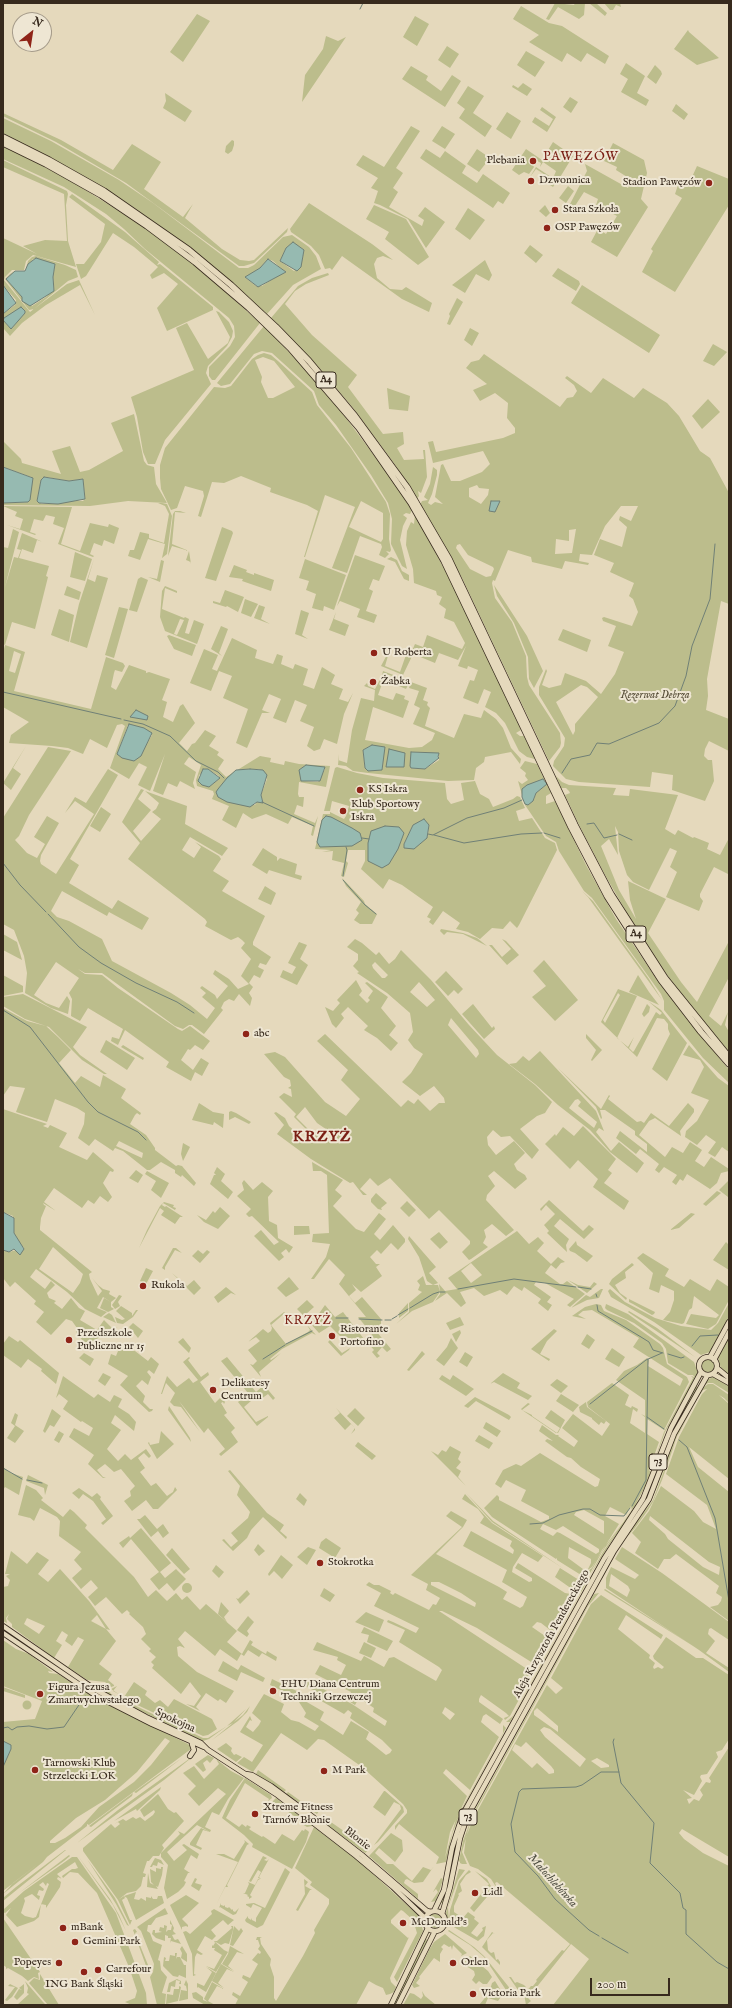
<!DOCTYPE html>
<meta charset="utf-8">
<style>
body{margin:0}
#map{position:relative;width:732px;height:2008px;overflow:hidden;background:#e5d9bc;font-family:"IM FELL English",serif}
canvas{display:block}
.frame{position:absolute;inset:0;border:4px solid #372a1d;pointer-events:none}
.north{position:absolute;left:12px;top:12px;width:40px;height:40px;box-sizing:border-box;background:#eee6d3;border:1px solid #a59b8a;border-radius:50%;rotate:30deg;font-size:11px;font-weight:700;line-height:16px;text-align:center;color:#372a1d}
.north::after{content:'';display:block;margin:auto;width:14px;height:18px;background:#8f2418;clip-path:polygon(50% 0,100% 100%,50% 72%,0 100%)}
.scale{position:absolute;left:590px;top:1978px;width:80px;height:18px;box-sizing:border-box;border:2px solid #372a1d;border-top:0;padding-left:5px;font-size:12px;line-height:14px;white-space:nowrap;color:#372a1d;-webkit-text-stroke:3px #eee6d3;paint-order:stroke}
</style>
<div id="map">
<canvas width="732" height="2008"></canvas>
<div class="frame"></div>
<div class="north">N</div>
<div class="scale">200 m</div>
</div>
<script>
const ctx = document.querySelector('canvas').getContext('2d');
ctx.lineJoin = 'round';
function fill(path, color) {
  ctx.fillStyle = color;
  ctx.fill(path, 'evenodd');
}
function poly(rows) {
  const path = new Path2D();
  for (const r of rows) {
    if (r.length === 3) {
      path.moveTo(r[0] + r[2], r[1]);
      path.arc(r[0], r[1], r[2], 0, 2 * Math.PI);
      continue;
    }
    path.moveTo(r[0], r[1]);
    for (let i = 2; i < r.length; i += 2) path.lineTo(r[i], r[i + 1]);
  }
  return path;
}
function strokePath(path, color, width, dash) {
  ctx.strokeStyle = color;
  ctx.lineWidth = width;
  ctx.lineCap = dash ? 'butt' : 'round';
  ctx.setLineDash(dash || []);
  ctx.stroke(path);
}
function write(font, color, halo, rows, align = 'center') {
  ctx.font = font + ' "IM FELL English",serif';
  ctx.lineWidth = 4;
  ctx.setLineDash([]);
  ctx.textBaseline = 'middle';
  ctx.strokeStyle = halo;
  ctx.fillStyle = color;
  for (const [text, x, y, turn = 0] of rows) {
    ctx.save();
    ctx.translate(x, y);
    ctx.rotate((+turn || 0) * Math.PI / 180);
    ctx.textAlign = isNaN(turn) ? turn : align;
    if (halo) ctx.strokeText(text, 0, 0);
    ctx.fillText(text, 0, 0);
    ctx.restore();
  }
}
fill(poly([
 [555,3,574,5,575,3,585,3,584,15,579,19,558,7,549,20,546,19],
 [589,3,596,3,607,13,605,16],
 [604,3,620,3,621,7,616,5,613,10,610,10],
 [521,6,549,23,562,26,609,56,605,64,587,53,581,62,567,53,562,62,529,42,539,35,513,19],
 [197,14,210,21,183,62,170,52],
 [415,16,429,24,417,46,403,37],
 [688,30,689,32,719,58,697,65,674,49],
 [326,36,338,41,346,37,302,102,305,75,323,49],
 [447,46,459,54,450,68,438,60],
 [526,51,545,62,535,77,517,65],
 [626,63,645,76,637,93,649,100,646,106,621,92,628,79,620,74],
 [655,65,661,71,662,74,656,84,647,77],
 [411,66,428,76,426,80,441,91,452,75,461,81,445,107,402,79],
 [523,83,532,89,527,96,512,87,513,85,518,88],
 [468,86,484,96,473,113,492,126,485,137,459,118,465,109,457,103],
 [165,93,192,111,185,122,163,108,166,101],
 [570,97,578,102,571,113,563,107],
 [676,104,688,114,684,120,672,111],
 [542,107,556,117,547,132,532,122,535,117,549,126,553,119,540,110],
 [507,112,521,121,511,139,496,129],
 [3,113,61,140,113,170,132,144,161,162,144,189,183,217,193,204,185,218,222,249,240,260,249,261,254,260,288,228,287,232,254,263,244,266,239,266,126,183,56,142,3,116],
 [3,118,51,141,119,180,153,203,239,268,248,268,254,265,283,237,292,235,309,247,316,256,321,269,293,285,267,314,197,253,130,205,73,170,3,134],
 [291,244,300,247,304,252,300,265,294,271,280,261,286,248],
 [268,259,273,261,286,273,281,273,262,286,256,286,246,278,260,268],
 [411,126,420,131,396,168,403,173,393,188,398,192,389,207,422,226,424,220,418,216,425,207,445,222,426,248,408,219,380,205,374,203,378,191,371,188,378,178,356,165,363,155,384,167],
 [442,126,455,134,445,149,432,141],
 [232,140,234,141,234,145,232,151,228,154,225,152,226,146],
 [553,142,573,156,559,179,554,176,556,171,543,162,540,167,541,163,532,158,530,161,534,167,529,174,524,172,519,175,512,170,526,149,542,160],
 [613,143,644,160,647,173,641,199,648,207,617,257,591,242,598,229,606,234,617,216,596,205,598,199,584,192,573,209,567,214,569,206,587,171,585,164,628,188,632,180,616,170,617,167,604,161],
 [3,146,66,178,143,226,200,269,260,323,215,380,212,380,209,376,209,367,230,346,235,337,234,326,229,318,145,249,124,229,106,214,64,187,3,159],
 [426,149,440,158,445,151,466,166,462,173,477,183,483,174,510,193,503,204,498,201,493,208,420,158],
 [477,149,490,158,479,172,467,164],
 [3,160,67,191,68,194,66,205,68,241,76,267,33,255,26,261,24,270,12,270,5,277,4,280,30,312,67,284,79,280,95,315,80,285,46,305,22,323,10,336,3,328,3,314,15,305,16,300,3,285,3,238,37,254,23,246,45,240,67,241,64,194,3,167],
 [24,313,12,328,10,328,3,320],
 [697,166,729,179,729,205,675,292,642,272,653,251,651,249,682,198,675,194,680,179,688,186],
 [536,167,557,181,553,187,547,183,550,178,536,169,530,177],
 [568,186,574,191,566,203,559,198],
 [72,194,125,232,159,262,157,265,160,264,213,307,213,310,167,331,157,308,178,284,164,273,152,279,150,275,158,267,134,247,113,233,86,276,81,279,76,264,84,264,101,242,105,224,69,197],
 [309,203,372,244,393,260,383,256,377,258,374,264,377,278,390,289,402,290,406,287,432,303,429,312,402,299,342,256,332,270,330,268,325,269,319,255,311,246,291,232,290,229],
 [374,205,406,219,429,257,418,265,385,239,389,232,366,219],
 [545,205,550,213,546,217,539,211],
 [468,208,485,220,470,240,455,229],
 [530,245,543,255,536,263,524,253],
 [36,256,65,265,76,270,78,277,68,281,34,309,29,310,5,279,10,274,15,271,6,279,22,297,22,299,32,306,46,297,54,288,53,277,55,264,33,259,26,269,28,261,32,257],
 [485,260,492,275,489,281,476,274,465,293,452,285],
 [558,268,579,281,580,284,576,291,552,276],
 [328,273,329,275,306,284,295,291,285,304,312,335,357,375,348,387,383,434,403,432,404,444,397,448,404,460,424,459,423,450,425,450,427,477,421,493,418,491,419,496,417,499,396,466,353,408,320,369,271,318,298,286,312,278],
 [582,285,660,335,649,353,571,303],
 [457,298,463,302,450,325,447,324,450,316,449,314],
 [216,311,219,312,229,322,233,331,232,337,227,346,208,366,206,373,211,384,165,440,155,464,148,464,143,452,137,417,131,397,194,370,176,328,187,323,208,359,228,343,230,337],
 [264,326,314,378,337,406,388,474,412,510,410,514,406,513,403,515,407,518,403,526,400,540,407,569,402,566,391,544,392,519,388,503,371,475,336,425,319,405,314,391,272,353,262,351,254,354,230,384,221,386,217,383],
 [470,328,479,333,472,346,464,340],
 [713,344,727,352,714,366,703,361],
 [264,353,271,355,278,361,312,392,317,405,351,448,386,502,390,514,389,539,391,550,390,552,386,551,389,554,385,558,379,555,382,547,381,544,360,536,347,573,332,568,355,507,325,495,305,557,304,557,318,511,307,505,270,492,271,488,241,476,224,483,212,482,201,517,198,516,204,496,203,491,185,486,177,508,171,510,161,489,160,478,160,465,165,448,214,387,225,388,231,386,252,359,258,355],
 [263,357,274,361,295,387,273,398,268,398,261,382,262,377,255,360],
 [361,501,383,513,383,539,381,542,349,527],
 [484,354,560,407,567,398,573,397,577,391,574,385,565,378,567,376,591,393,603,378,634,398,643,388,667,403,679,416,700,451,710,458,729,493,729,604,721,601,707,679,708,696,706,710,729,719,729,751,709,741,705,749,704,756,708,760,712,760,714,781,705,801,672,790,673,775,652,772,650,787,579,782,566,779,553,766,554,761,564,746,565,738,539,695,539,687,546,669,547,671,542,685,549,688,561,685,565,673,586,681,601,694,615,674,624,652,608,646,616,626,603,621,602,618,604,617,632,626,638,612,633,599,629,596,634,583,610,572,614,563,594,555,600,539,622,547,627,527,619,520,620,516,631,521,638,506,621,506,605,526,592,555,580,554,579,561,589,563,588,565,565,561,562,569,532,562,531,557,508,550,495,581,493,580,492,583,495,598,512,622,526,656,527,677,529,685,560,733,561,743,560,747,549,761,462,578,420,505,422,501,428,500,424,497,430,484,433,467,437,470,437,475,432,494,428,503,431,505,435,502,443,504,435,497,441,465,443,464,451,481,460,481,482,472,490,464,483,451,433,463,428,442,433,441,436,452,503,438,515,433,515,428,507,418,508,403,495,393,480,401,473,390,487,384,466,368,471,362,479,360],
 [477,485,479,488,489,489,488,495,481,504,469,497,469,488],
 [576,529,572,553,555,554,556,539,569,541,569,530],
 [460,544,468,555,493,567,494,569,491,576,486,577,470,569,456,548,457,545],
 [581,685,587,687,598,697,575,724,575,731,573,735,556,702],
 [387,388,410,396,408,411,389,409],
 [708,399,720,412,702,429,692,416],
 [134,414,144,461,147,465,154,467,156,484,167,503,128,501,90,506,3,505,3,503,28,502,31,477,3,467,3,441,21,459,22,463,61,474,52,451,70,446,80,472,89,470,123,451,111,423],
 [46,477,69,481,83,479,85,499,83,501,66,501,58,504,42,504,37,501,41,480],
 [158,503,162,503,167,504,172,516,167,554,162,558,165,544,148,539,140,560,128,556,130,550,134,550,140,532,149,534,149,538,164,543,169,514,165,506],
 [3,506,72,507,61,544,80,551,90,523,108,527,109,524,119,528,114,544,104,540,102,546,94,543,90,554,94,556,93,557,58,544,64,528,53,524,55,517,46,515,43,521,34,519,30,532,36,534,35,535,7,525,20,529,23,519,15,516,17,512],
 [175,511,180,511,186,513,175,512,172,544,189,551,191,564,191,562,186,560,189,551,172,546,168,556,173,514],
 [415,515,448,576,487,654,521,730,516,733,520,736,524,736,535,759,527,757,519,751,505,723,496,713,485,707,491,692,484,689,478,704,463,698,470,680,474,681,478,670,468,666,467,669,458,666,466,646,458,660,439,653,435,663,413,654,403,675,381,666,390,649,385,666,400,672,407,652,411,653,415,644,423,647,427,635,462,649,465,643,454,622,444,618,446,609,439,604,442,597,437,595,436,591,414,583,413,569,406,545,407,531,411,522,414,524],
 [222,527,232,531,233,533,216,581,205,578],
 [13,529,19,532,5,587,14,557,18,558,21,550,17,549,22,533,43,542,37,540,33,553,22,549,19,558,49,566,46,576,48,577,35,629,12,622,5,645,25,652,14,691,91,709,106,657,123,663,125,666,122,672,115,670,114,673,111,687,116,690,129,665,146,671,146,673,149,672,170,679,162,700,167,702,163,717,173,722,180,706,183,704,195,723,179,743,187,751,192,744,195,743,205,730,216,736,209,746,219,752,217,755,224,760,218,769,226,777,260,756,271,758,270,762,284,765,285,761,299,764,330,766,326,787,299,782,298,794,299,797,304,797,303,807,297,805,294,814,315,823,318,816,313,836,311,835,313,826,292,817,288,824,266,814,252,819,243,813,236,828,222,820,229,806,212,799,214,794,213,791,197,786,196,780,201,765,189,757,184,764,196,772,193,783,195,789,180,781,177,787,168,783,163,795,153,791,165,754,150,791,138,785,147,767,139,763,129,779,110,768,125,726,122,724,117,725,107,748,90,739,83,754,68,748,52,746,9,743,11,735,29,722,3,707,3,653,5,645,3,644,3,547,8,548],
 [14,651,21,654,15,673,9,671],
 [128,725,152,735,144,748,117,754],
 [307,765,325,769,318,782,303,781],
 [208,769,219,776,219,779,210,786,199,783,198,781,199,775],
 [259,769,267,779,261,795,263,802,257,802,255,805,237,803,232,774,240,770],
 [75,552,92,559,85,581,70,577],
 [355,555,385,566,379,581,373,579,369,589,373,591,366,611,377,615,374,623,357,617,360,609,340,601,337,606],
 [391,557,397,560,402,571,409,575,409,581,404,579,395,562,387,559],
 [94,559,88,579,95,582,97,575,108,578,87,648,70,642,79,604],
 [305,559,346,575,334,610,324,606,323,611,312,608,316,594,306,590,309,581,299,578],
 [161,560,164,561,160,582,148,577,157,579],
 [234,565,247,570,246,572,254,575,254,573,274,580,271,591,242,581,243,579,229,577],
 [141,577,148,580,137,612,129,610,138,579],
 [494,585,527,636,543,671,534,688,529,679,528,657,514,623,497,596],
 [67,586,81,592,79,600,64,595],
 [165,586,177,591,177,593,165,588,162,609,184,618,185,617,189,619,185,633,189,634,194,620,204,624,197,644,165,631,160,617,162,591],
 [180,619,184,620,177,635,174,634],
 [225,590,244,597,238,612,227,606,226,607,213,603,213,601,220,603],
 [245,599,258,604,251,617,241,613],
 [259,605,265,607,261,619,270,624,254,618],
 [119,607,128,609,114,658,105,655],
 [59,609,74,615,69,642,51,635],
 [301,610,309,613,302,635,308,639,295,634],
 [336,612,334,619,349,625,345,636,329,630],
 [221,626,228,629,219,653,222,656,211,649],
 [563,629,591,640,587,652,558,640],
 [169,635,196,645,192,656,174,649,167,636],
 [232,638,257,650,255,658,273,664,277,654,283,656,281,664,293,669,295,664,308,669,303,685,314,689,322,667,335,675,331,684,343,689,339,699,348,702,353,693,344,714,337,744,324,739,320,749,314,751,307,746,314,727,300,721,307,705,295,700,286,723,273,718,281,699,269,694,262,710,270,713,262,713,247,748,236,743,248,709,223,698,232,676,219,671,211,691,190,683,204,649,218,655,212,669,217,671],
 [383,671,409,681,407,687,406,689,399,686,401,679,386,674,384,680,382,675],
 [381,678,383,681,378,695,393,700,396,693,405,696,404,699,409,701,403,718,373,707,365,740,409,748,422,747,432,740,435,733,413,724,420,708,414,705,419,691,409,688,411,682,427,688,423,700,428,702,427,705,430,708,425,726,454,738,464,714,481,718,484,710,496,719,503,728,511,748,521,759,520,764,511,752,485,757,484,762,476,768,474,780,448,781,368,773,353,771,346,766,338,765,339,754,338,760,347,763,352,730,361,698,374,701,375,690,364,686,367,683,368,686,375,689],
 [370,746,383,761,382,770,365,768,363,750],
 [411,752,439,754,439,760,425,769,411,768],
 [405,753,398,766,387,767],
 [26,746,13,768,21,774,11,790,3,783],
 [48,747,71,751,29,815,19,836,15,840,27,853,37,858,45,844,34,837,47,816,59,823,41,855,40,861,41,864,56,874,94,814,75,801,65,813,75,797,86,803,108,769,118,775,70,859,79,865,69,883,112,909,118,900,149,918,142,930,109,912,107,916,62,891,51,911,57,917,69,921,102,939,112,961,171,993,190,1005,207,1019,215,1008,202,997,206,993,200,988,202,986,215,995,217,999,228,986,213,974,215,970,229,979,238,989,249,984,241,976,251,959,241,948,245,943,242,940,238,937,231,940,229,939,205,926,207,922,205,919,128,859,140,843,122,822,141,789,144,790,138,799,151,810,133,831,141,841,161,819,152,812,156,809,159,803,145,791,187,806,185,824,228,848,222,856,190,837,182,850,194,858,201,847,195,842,219,856,221,859,213,871,229,881,222,891,265,916,253,942,253,945,271,957,266,965,260,963,258,967,264,970,260,978,254,975,249,983,253,987,249,993,252,998,250,1006,239,994,234,1001,229,999,224,1002,221,1008,223,1010,204,1034,192,1025,189,1025,183,1029,175,1026,102,973,85,973,78,969,85,974,102,975,118,988,178,1029,182,1031,190,1026,210,1041,203,1050,195,1045,190,1050,188,1049,181,1060,193,1070,201,1058,209,1063,202,1076,195,1072,191,1081,166,1067,169,1062,125,1030,118,1045,111,1041,112,1037,119,1039,123,1029,88,1008,80,1021,71,1016,72,999,69,993,79,978,56,962,34,995,46,1003,59,1008,67,996,70,1001,68,1014,51,1008,25,993,27,973,24,956,14,930,3,924,3,818],
 [525,761,537,764,544,779,534,783,534,799,536,793,547,784,551,793,546,796,546,804,555,801,586,865,616,919,660,984,729,1070,729,1083,703,1058,664,1010,664,1001,661,994,592,898,584,891,559,851,556,842,546,836,525,805,518,781,522,784,528,780,525,776,526,773,520,768],
 [337,767,357,773,383,778,445,783,447,799,451,804,464,800,461,783,475,781,480,794,489,799,493,807,513,799,517,796,520,797,525,808,516,811,519,821,532,818,545,838,555,843,557,850,519,925,517,928,510,921,503,929,492,928,480,939,468,932,456,929,460,923,443,911,433,925,429,922,431,919,427,917,433,907,402,885,389,879,383,889,361,869,365,861,365,850,348,850,346,861,348,863,344,877,341,876,344,863,332,860,333,851,322,852,331,850,315,849,323,814,330,814,330,812,344,819,346,816,349,806,332,801,330,811,324,811,335,768],
 [413,825,429,825,428,836,419,845,404,844],
 [556,776,562,782,569,785,616,788,613,795,629,796,630,789,678,795,665,829,675,835,678,830,693,838,694,837,709,843,707,849,720,855,729,838,729,873,728,874,714,867,700,894,700,897,703,901,699,911,666,897,677,872,670,867,677,851,670,848,649,890,633,882,627,875,619,851,618,832,615,826,618,855,609,839,601,846,619,890,636,919,630,900,628,881,666,899,648,933,681,982,697,1002,729,941,729,977,709,1016,721,1026,728,1012,725,1025,729,1032,729,1053,681,995,642,939,605,875,579,825,565,795,570,793,569,791,566,788,561,788],
 [101,807,111,814,100,832,90,826],
 [263,848,277,857,277,861,280,858,297,864,295,874,302,876,301,880,269,870,267,874,252,865],
 [342,878,364,901,365,904,377,914,372,924,360,924,354,920,359,913,356,910,361,902,346,886],
 [265,886,276,893,271,905,258,899],
 [582,891,593,901,649,979,662,1000,588,897],
 [441,929,463,933,477,938,487,946,463,934,447,932,444,935,440,931],
 [3,934,17,942,22,960,3,950],
 [355,939,362,943,376,955,379,952,389,964,395,959,401,950,431,980,469,1025,497,1055,535,1085,552,1102,545,1113,537,1116,520,1129,539,1150,532,1159,510,1136,501,1137,493,1130,487,1137,488,1145,496,1155,514,1141,525,1153,514,1164,517,1170,525,1175,527,1179,515,1189,494,1171,488,1176,495,1186,487,1195,486,1200,514,1230,506,1236,492,1224,484,1230,486,1237,483,1243,488,1247,471,1259,469,1260,462,1252,470,1244,470,1241,439,1210,429,1219,390,1178,378,1186,370,1178,360,1189,367,1195,363,1195,353,1182,350,1183,311,1159,277,1134,284,1125,274,1113,276,1112,285,1118,289,1126,299,1135,309,1143,313,1140,308,1131,294,1117,296,1114,279,1097,284,1093,292,1097,291,1089,288,1088,291,1086,290,1080,284,1077,264,1054,275,1052,285,1057,325,1102,346,1116,360,1099,341,1080,348,1070,317,1041,325,1034,401,1107,408,1100,414,1104,418,1099,430,1111,439,1103,445,1103,444,1098,434,1086,420,1096,402,1082,411,1073,423,1054,414,1048,408,1040,413,1032,410,1013,387,993,357,973,359,972,353,966,358,960,358,954,347,947],
 [375,962,388,975,385,978,382,978,373,968,372,965],
 [419,982,435,1000,427,1007,410,992],
 [451,1018,478,1050,479,1054,476,1058,448,1025],
 [305,1107,317,1123,336,1136,340,1144,308,1129,296,1117],
 [502,939,506,941,519,955,507,965,489,945,492,945,502,957,511,949],
 [299,942,307,945,300,959,308,965,297,985,280,977,283,970,292,974,296,967,288,963],
 [544,960,578,1000,555,1021,532,997,546,986,533,971],
 [446,971,463,989,458,994,454,990,448,996,435,982],
 [3,975,23,986,23,992,3,996],
 [638,975,649,992,659,1005,629,992],
 [356,980,362,991,359,995,367,1003,370,1000,368,998,373,991,365,983,367,982,388,997,381,1008,396,1026,389,1035,398,1043,391,1051,377,1038,364,1030,368,1026,348,1007,341,1014,344,1018,336,1028,332,1024,325,1007,333,1011,340,1003,337,1000],
 [618,989,637,996,617,1038,628,1047,634,1037,629,1048,633,1052,634,1051,656,1012,660,1015,662,1013,648,1001,661,1010,687,1043,667,1081,652,1069,670,1034,668,1029,668,1024,664,1019,657,1018,637,1057,601,1022],
 [618,993,620,995,605,1023,603,1020],
 [23,994,87,1027,73,1047,80,1055,107,1074,104,1074,82,1060,49,1027,25,1019,3,1006,3,997],
 [473,1004,492,1028,494,1026,495,1029,484,1039,462,1014],
 [647,1004,650,1007,649,1012,644,1017,642,1014],
 [3,1008,27,1021,46,1026,58,1037,71,1050,59,1063,75,1083,81,1076,100,1087,103,1075,126,1089,121,1098,141,1113,140,1115,137,1113,135,1115,130,1124,146,1135,155,1148,155,1150,176,1166,178,1165,182,1166,196,1183,194,1186,182,1175,181,1177,175,1173,175,1170,161,1162,150,1170,147,1170,123,1151,115,1148,113,1151,95,1139,89,1146,78,1138,84,1124,85,1113,77,1108,55,1099,47,1122,16,1112,25,1088,10,1086,3,1096],
 [119,1141,143,1153,142,1158,116,1146],
 [586,1034,602,1050,592,1061,591,1060,596,1050,586,1038],
 [106,1040,135,1058,127,1070,100,1052],
 [123,1045,144,1058,143,1060,121,1047],
 [689,1045,718,1078,729,1086,729,1152,722,1147,715,1157,708,1153,716,1142,706,1135,697,1145,685,1137,686,1131,697,1121,709,1100,691,1093,704,1067,700,1060,683,1055],
 [540,1051,596,1111,604,1131,599,1128,596,1132,611,1151,619,1142,644,1163,637,1173,610,1152,590,1130,558,1105,535,1084,509,1064,516,1063,523,1056,529,1061],
 [578,1099,581,1102,578,1106,597,1122,594,1128,569,1108,575,1100],
 [558,1068,601,1109,609,1095,610,1096,608,1099,637,1122,641,1121,644,1123,651,1113,669,1126,688,1103,694,1109,694,1112,680,1131,681,1136,655,1118,649,1121,639,1135,665,1157,672,1147,683,1153,690,1142,702,1150,695,1161,704,1167,711,1157,729,1169,729,1171,721,1173,717,1183,710,1189,687,1174,683,1181,680,1179,676,1185,672,1182,677,1175,664,1167,659,1173,655,1170,659,1164,640,1149,636,1154,616,1138,620,1131,647,1152,647,1144,635,1135,635,1131,605,1110,600,1110,602,1118,601,1119,596,1107],
 [199,1103,213,1112,224,1114,223,1128,214,1122,213,1125,192,1120],
 [3,1109,47,1124,43,1126,48,1128,50,1125,67,1133,59,1147,87,1160,93,1152,114,1170,113,1172,110,1171,103,1183,112,1197,108,1202,100,1196,94,1204,88,1200,82,1208,54,1188,44,1202,56,1211,43,1203,44,1205,46,1206,41,1218,40,1227,40,1230,92,1272,89,1274,90,1279,98,1296,102,1291,92,1278,98,1285,103,1289,110,1291,109,1294,116,1298,111,1302,103,1297,97,1308,107,1312,101,1317,85,1309,67,1292,36,1269,30,1277,45,1289,51,1281,55,1285,47,1293,49,1298,56,1301,54,1303,62,1309,71,1298,79,1308,85,1311,80,1320,97,1330,104,1320,113,1329,118,1327,86,1345,76,1332,77,1328,72,1321,66,1319,51,1335,36,1322,44,1312,34,1304,36,1301,15,1282,10,1287,3,1278,3,1250,9,1252,24,1248,19,1244,14,1233,13,1216,3,1212],
 [53,1247,83,1274,80,1283,73,1293,39,1269],
 [231,1111,236,1113,251,1122,249,1124,235,1117,229,1120,229,1112],
 [583,1126,616,1159,608,1170,612,1173,604,1183,629,1201,624,1210,593,1187,598,1179,578,1160,570,1169,545,1144,555,1134,556,1136,563,1127,574,1136],
 [183,1143,190,1147,183,1161,181,1154],
 [312,1162,343,1180,335,1190,342,1196,333,1206,356,1229,364,1232,379,1213,386,1219,374,1234,380,1240,393,1225,405,1239,405,1242,398,1250,391,1243,381,1254,377,1250,370,1257,376,1264,380,1264,376,1267,382,1276,361,1292,352,1284,356,1290,349,1296,355,1303,362,1297,381,1319,381,1325,371,1333,358,1317,366,1317,339,1284,345,1275,329,1259,314,1279,311,1279,326,1257,330,1244,312,1242,313,1234,329,1233,327,1175,321,1171,313,1171],
 [217,1167,225,1174,221,1181,233,1192,228,1199,210,1184,214,1175,216,1175,214,1173],
 [136,1170,143,1175,138,1183,129,1178],
 [147,1171,169,1183,161,1198,151,1190,156,1181,145,1174],
 [244,1180,253,1190,262,1182,273,1191,268,1197,269,1221,277,1225,278,1238,293,1247,289,1253,286,1249,281,1253,284,1257,279,1261,254,1236,261,1230,274,1245,279,1242,252,1216,249,1217,246,1214,251,1209,237,1196,244,1190,242,1183],
 [729,1180,729,1196,728,1197,719,1190],
 [717,1191,721,1193,706,1206,703,1204],
 [376,1193,387,1203,381,1208,382,1210,378,1209,371,1202,371,1199],
 [549,1200,583,1231,589,1225,594,1229,584,1239,560,1219,554,1226,569,1239,566,1245,567,1252,547,1233,549,1231,544,1225,555,1214,546,1205,541,1211,540,1209],
 [407,1201,416,1210,409,1217,400,1208],
 [164,1202,174,1205,173,1207,176,1208,175,1210,163,1203,161,1207,162,1205,165,1207,166,1206,183,1217,180,1217,175,1224,161,1215,164,1211,160,1208,139,1248,147,1230,160,1206],
 [220,1207,230,1216,218,1229,204,1222,197,1215,206,1220,213,1211,215,1213],
 [691,1213,695,1214,679,1228,670,1230],
 [294,1226,309,1226,310,1234,294,1235],
 [517,1231,529,1244,538,1237,544,1243,537,1251,551,1264,558,1257,565,1262,561,1263,556,1269,551,1265,545,1273,560,1284,563,1284,567,1281,585,1294,570,1307,567,1305,574,1299,545,1283,536,1282,534,1285,551,1297,547,1302,552,1305,548,1311,538,1303,541,1299,524,1287,522,1291,514,1286,507,1295,500,1290,484,1296,474,1288,460,1292,466,1303,461,1307,447,1293,435,1301,440,1294,440,1292,433,1302,412,1311,396,1324,409,1312,409,1303,422,1292,418,1290,420,1285,417,1281,423,1276,426,1285,438,1285,440,1292,439,1284,445,1291,457,1289,448,1278],
 [471,1263,482,1275,471,1283,461,1271],
 [439,1232,448,1242,440,1249,430,1239],
 [409,1236,436,1267,429,1273,438,1283,433,1285,427,1281,419,1257,408,1239],
 [576,1241,577,1245,593,1256,587,1262,575,1253,570,1251,569,1249],
 [726,1242,729,1245,729,1270,713,1260],
 [173,1248,176,1248,182,1253,175,1250,165,1267,165,1270,162,1268],
 [198,1250,203,1254,207,1250,210,1252,200,1263,192,1256],
 [643,1253,669,1269,665,1276,684,1287,690,1279,710,1291,717,1279,729,1287,729,1300,716,1324,708,1329,686,1324,691,1314,716,1318,719,1315,694,1296,692,1308,689,1310,684,1323,682,1324,663,1320,670,1312,674,1300,674,1291,661,1285,659,1293,649,1289,653,1273,637,1258],
 [632,1263,634,1265,625,1272,626,1278,615,1285,620,1293,627,1298,626,1300,609,1284,612,1279],
 [146,1268,153,1271,146,1284,140,1281],
 [172,1273,187,1286,194,1280,201,1288,194,1295],
 [289,1277,299,1289,286,1297,277,1288],
 [568,1280,578,1285,590,1287,594,1282,597,1284,587,1293],
 [226,1287,236,1295,231,1293,218,1303,214,1297],
 [601,1289,603,1289,599,1298,587,1300,571,1308,586,1295,590,1297],
 [610,1289,625,1302,655,1318,681,1326,711,1330,718,1323,729,1303,729,1317,710,1352,701,1355,654,1322,611,1297,608,1291],
 [119,1295,122,1296,118,1302,120,1306,115,1309,112,1305],
 [104,1298,111,1302,111,1307,114,1309,108,1312,100,1308],
 [629,1299,655,1312,654,1314,652,1315,633,1304,629,1302],
 [307,1300,314,1307,306,1314,310,1319,308,1320,297,1309],
 [408,1303,408,1311,399,1318,399,1313],
 [596,1304,601,1305,604,1311,626,1320,660,1344,663,1348,667,1364,687,1377,689,1382,664,1430,647,1419,647,1434,659,1442,649,1470,651,1472,647,1483,633,1509,602,1552,589,1575,586,1576,584,1574,592,1568,602,1550,632,1511,631,1506,626,1515,610,1507,605,1516,619,1524,592,1567,581,1575,557,1560,557,1558,556,1559,492,1517,484,1508,497,1495,499,1497,499,1500,541,1522,549,1519,549,1516,521,1501,526,1490,506,1480,501,1488,495,1484,503,1470,516,1464,521,1466,540,1453,595,1487,598,1486,600,1479,581,1467,571,1458,567,1457,545,1441,547,1439,553,1441,539,1431,542,1425,556,1435,559,1435,558,1436,574,1447,578,1441,562,1428,573,1414,602,1436,610,1424,588,1407,587,1402,612,1383,629,1395,625,1405,631,1408,632,1406,638,1409,637,1412,633,1409,630,1423,645,1433,645,1417,641,1414,645,1416,645,1400,616,1380,624,1371,637,1365,647,1358,649,1360,648,1366,680,1386,683,1379,633,1347,639,1338,592,1310,583,1311,578,1315,586,1319,572,1316,585,1307],
 [584,1510,604,1521,604,1534,574,1515,576,1512],
 [543,1524,556,1530,563,1526,599,1549,599,1552,596,1554,560,1533,557,1532,553,1536,540,1529],
 [569,1547,591,1559,591,1563,588,1569,583,1569,568,1558],
 [606,1304,628,1314,694,1362,698,1373,695,1378,693,1375,688,1375,668,1363,666,1349,662,1343,634,1323,607,1310,605,1308],
 [325,1305,335,1317,343,1312,364,1339,353,1347,344,1340,330,1326,319,1333,309,1322,311,1320,313,1322],
 [121,1306,132,1313,132,1316,136,1310,138,1310,133,1317,123,1324,117,1323,115,1317,122,1320,125,1319,116,1311],
 [629,1311,657,1328,695,1357,628,1312],
 [284,1312,285,1313,271,1325,286,1344,308,1332,310,1330,307,1325,316,1335,312,1333,282,1349,270,1359,271,1360,281,1353,259,1372,261,1377,250,1364,253,1365,257,1361,248,1350,260,1341,256,1337,248,1342,263,1329,268,1333,271,1331,272,1328,270,1323],
 [109,1313,112,1315,116,1323,103,1317],
 [460,1317,464,1325,450,1330,446,1323],
 [133,1323,143,1331,138,1338,129,1327],
 [126,1328,130,1333,121,1338,113,1335],
 [554,1329,557,1331,547,1341,540,1354,550,1359,549,1361,531,1349],
 [460,1330,461,1333,456,1342,452,1334],
 [376,1331,391,1349,387,1352,382,1347,377,1353,380,1356,377,1358,372,1352,374,1350,365,1340],
 [587,1334,595,1340,589,1349,581,1344],
 [9,1336,18,1342,20,1340,59,1373,56,1384,41,1371,42,1369,28,1359,21,1368,3,1355,3,1344],
 [729,1336,729,1376,721,1369,718,1357],
 [183,1338,191,1348,189,1353,178,1342],
 [451,1338,458,1348,444,1366,436,1360,447,1347],
 [330,1340,342,1353,350,1348,349,1350,341,1356,328,1342],
 [120,1346,135,1351,148,1361,151,1357,159,1364,154,1374,149,1370,147,1372,151,1377,148,1385,142,1380,136,1386,145,1396,143,1402,150,1409,153,1409,152,1411,149,1412,120,1385,128,1376,108,1364,111,1354,116,1356],
 [612,1348,625,1357,619,1367,605,1359],
 [422,1351,425,1354,409,1371,407,1370],
 [465,1352,473,1357,467,1367,459,1362],
 [84,1353,94,1359,90,1366,79,1358],
 [189,1357,190,1358,188,1360,201,1377,208,1372,209,1375,200,1382,215,1403,221,1397,225,1402,224,1404,223,1402,221,1403,227,1413,224,1415,235,1428,231,1432,238,1442,221,1456,219,1454,225,1449,208,1428,204,1433,179,1401,200,1432,181,1407,174,1406,170,1402,175,1393,166,1383,162,1394,161,1394,167,1376,177,1387,189,1378,193,1383,198,1380,183,1362],
 [227,1357,256,1392,264,1385,275,1398,273,1400,268,1394,261,1399,258,1395,244,1407,256,1422,268,1416,268,1417,257,1426,238,1402,248,1393,221,1361],
 [708,1366,7],
 [103,1373,111,1377,105,1386,98,1381],
 [503,1373,520,1383,517,1388,532,1396,528,1400,494,1382,490,1384],
 [442,1375,450,1380,453,1375,474,1389,466,1396,439,1379],
 [63,1376,94,1398,98,1394,110,1402,114,1395,122,1399,118,1407,129,1414,136,1422,134,1431,115,1415,111,1423,121,1430,107,1449,118,1461,125,1454,131,1460,146,1449,151,1456,149,1458,144,1453,138,1458,145,1468,140,1472,151,1486,156,1483,167,1496,173,1492,175,1487,177,1490,158,1509,153,1509,146,1500,132,1511,124,1501,131,1496,130,1491,135,1486,121,1469,114,1472,105,1464,97,1470,103,1477,106,1478,103,1478,88,1464,94,1455,69,1437,74,1428,89,1436,93,1428,82,1421,81,1422,63,1409,68,1401,59,1394,56,1398],
 [691,1376,694,1377,694,1380,665,1432,651,1471,664,1432,693,1378],
 [713,1377,719,1378,729,1385,729,1393,713,1383,708,1383,703,1386,707,1380],
 [557,1379,568,1386,561,1393,550,1385],
 [708,1384,713,1384,729,1395,729,1403,724,1398,719,1395,729,1404,729,1479,689,1447,698,1467,729,1492,729,1621,710,1607,718,1605,721,1601,722,1597,716,1593,719,1586,676,1554,670,1559,664,1559,658,1569,635,1553,641,1542,632,1533,649,1511,661,1486,694,1511,703,1522,716,1529,707,1505,666,1474,679,1437,702,1394,707,1389,703,1390,697,1399,677,1437,662,1480,653,1502,648,1510,635,1528,627,1537,653,1500,677,1436,681,1428,704,1387],
 [650,1516,709,1562,720,1567,719,1575,703,1567,668,1539,665,1534,649,1520],
 [692,1386,673,1421,646,1491,633,1514,615,1536,590,1575,603,1552,642,1495,667,1432],
 [696,1386,698,1388,676,1427,649,1496,597,1579,595,1578,620,1534,644,1501,671,1431],
 [561,1394,579,1405,573,1412,556,1401],
 [475,1397,509,1415,511,1417,509,1420,476,1401,468,1408,464,1406],
 [586,1402,587,1407,606,1421,604,1424,601,1422,599,1425,592,1419,592,1418,580,1412,579,1407],
 [528,1403,530,1404,522,1410,532,1415,532,1416,557,1433,560,1428,545,1418,551,1410,565,1420,558,1433,556,1433,522,1410,521,1409],
 [169,1406,190,1438,191,1442,168,1410],
 [336,1408,355,1428,355,1430,351,1434,355,1428,351,1424,345,1430,334,1418,340,1413],
 [355,1408,365,1418,358,1426,347,1416],
 [52,1409,61,1416,54,1427,50,1425,45,1433,43,1431],
 [15,1413,18,1415,15,1425,24,1431,15,1443,7,1438,15,1426,11,1423],
 [486,1422,501,1431,497,1437,483,1428],
 [682,1425,652,1499,642,1516,619,1547,601,1581,616,1550,643,1513,652,1497,676,1434],
 [59,1431,64,1434,59,1443,54,1440],
 [161,1431,174,1444,157,1459,148,1443,149,1442,150,1445,159,1443],
 [479,1435,493,1443,489,1449,475,1441],
 [358,1442,376,1456,372,1460,355,1446],
 [450,1446,461,1452,458,1459,461,1462,456,1468,461,1471,458,1477,466,1486,431,1451,438,1455,442,1450,446,1452],
 [3,1467,11,1473,23,1477,19,1495,5,1487,3,1490],
 [230,1470,267,1513,284,1525,280,1531,287,1537,286,1539,263,1517,251,1530,247,1538,233,1551,222,1540,224,1539,231,1547,238,1541,231,1533,248,1518,250,1512,237,1495,240,1486,228,1471],
 [28,1475,48,1485,45,1495,44,1488,26,1481],
 [26,1485,36,1490,43,1498,41,1500,63,1517,70,1509,74,1512,87,1525,85,1528,134,1577,148,1597,156,1590,167,1601,176,1593,182,1600,187,1596,200,1610,206,1604,237,1631,227,1642,242,1654,250,1640,253,1642,251,1645,266,1654,267,1651,277,1657,276,1661,262,1653,259,1657,248,1650,244,1656,241,1654,237,1661,220,1649,215,1656,185,1631,178,1639,185,1648,180,1646,177,1647,178,1656,197,1672,234,1691,226,1703,220,1699,218,1701,206,1693,196,1707,200,1711,186,1704,194,1706,201,1696,190,1682,181,1694,152,1668,154,1665,151,1662,156,1657,149,1651,151,1649,141,1639,146,1634,143,1627,129,1614,130,1613,127,1610,122,1614,106,1597,95,1606,88,1597,98,1588,91,1580,81,1589,72,1578,82,1569,74,1560,81,1552,59,1536,60,1521,57,1517,40,1508,34,1521,29,1517,30,1518,18,1515],
 [79,1488,92,1497,97,1493,101,1497,100,1499,113,1516,103,1525,101,1523,106,1519,93,1501,83,1494,79,1499,72,1493],
 [300,1493,307,1500,304,1506,296,1499],
 [466,1493,493,1521,564,1569,492,1522],
 [465,1494,492,1523,543,1556,538,1562,522,1553,513,1567,512,1572,529,1582,532,1581,532,1578,515,1568,518,1563,565,1593,571,1594,572,1589,555,1577,560,1568,579,1580,580,1588,510,1716,505,1720,504,1718,509,1716,506,1713,481,1695,479,1699,479,1702,503,1719,500,1724,486,1714,483,1716,481,1722,499,1737,470,1790,446,1769,443,1773,467,1796,450,1832,445,1858,456,1819,503,1733,503,1725,506,1728,461,1811,452,1834,446,1862,436,1864,439,1857,399,1824,395,1830,395,1826,407,1813,407,1810,403,1804,362,1767,324,1740,318,1739,307,1750,281,1733,253,1772,237,1763,244,1757,252,1762,263,1745,240,1732,250,1716,252,1721,250,1720,246,1727,253,1732,259,1725,261,1721,252,1713,264,1694,284,1704,281,1712,291,1720,299,1722,315,1731,319,1726,304,1717,306,1713,299,1702,300,1699,270,1685,272,1679,307,1696,305,1701,324,1712,320,1720,343,1735,351,1721,369,1732,366,1739,386,1755,390,1753,392,1750,382,1740,350,1718,352,1713,348,1710,344,1714,316,1698,319,1693,303,1685,306,1680,352,1704,385,1726,387,1721,373,1712,374,1708,359,1698,355,1705,347,1700,351,1692,315,1674,320,1665,341,1675,346,1665,337,1660,338,1657,313,1650,317,1642,361,1661,364,1656,384,1667,389,1658,394,1657,436,1681,442,1670,439,1667,399,1642,405,1630,387,1622,388,1620,393,1622,416,1633,419,1628,374,1606,381,1593,366,1585,369,1582,374,1585,379,1585,391,1591,390,1593,393,1595,395,1593,429,1610,433,1604,436,1605,440,1598,426,1590,428,1584,411,1575,462,1527,446,1516,451,1511,467,1520,463,1527,436,1554,499,1587,507,1592,503,1599,520,1608,523,1606,527,1597,502,1582,507,1570,463,1546,471,1531,513,1554,514,1550,510,1546,512,1541,480,1523,484,1517,478,1509,462,1499],
 [431,1582,439,1582,461,1593,476,1603,475,1607,431,1585],
 [439,1611,442,1611,477,1628,536,1665,533,1673],
 [537,1622,541,1623,550,1630,545,1636,532,1627],
 [445,1707,455,1714,450,1720,442,1713],
 [145,1515,157,1529,163,1524,169,1533,163,1538,158,1531,151,1537,137,1519,140,1519],
 [141,1528,171,1563,160,1572,165,1578,176,1569,186,1579,174,1591,167,1583,159,1590,150,1579,159,1572,131,1539,123,1548,119,1543,129,1536,130,1538],
 [326,1538,341,1548,335,1558,319,1548,321,1542],
 [258,1544,265,1551,259,1556,254,1550],
 [308,1547,316,1550,307,1565,297,1557],
 [622,1547,662,1573,729,1622,729,1640,711,1628,709,1629,708,1634,715,1641,706,1653,729,1668,729,1672,699,1650,606,1588,606,1578,611,1567,635,1579,639,1575,615,1559],
 [611,1574,628,1586,630,1590,627,1597,609,1586],
 [172,1548,190,1569,184,1574,166,1555],
 [11,1551,27,1564,37,1552,49,1560,38,1574,48,1582,60,1569,89,1601,110,1630,106,1629,97,1615,91,1621,106,1629,116,1641,99,1664,112,1674,108,1680,114,1685,114,1686,111,1687,105,1682,87,1680,68,1667,84,1640,78,1637,72,1646,65,1641,68,1635,62,1631,56,1641,62,1645,54,1658,12,1627,12,1624,7,1619,9,1614,6,1618,7,1623,3,1621,3,1587,8,1586,10,1580,6,1576,10,1574,5,1574],
 [27,1618,45,1626,39,1634,24,1624],
 [281,1555,293,1565,282,1579,274,1571,269,1576,268,1574],
 [216,1565,224,1572,219,1578,212,1571],
 [580,1581,585,1584,584,1587,510,1722,506,1722,513,1716,581,1592],
 [187,1588,5],
 [324,1588,335,1595,330,1602,320,1596],
 [585,1588,513,1720,512,1720],
 [605,1589,658,1623,693,1646,604,1590],
 [247,1590,250,1594,240,1604,236,1598,238,1599],
 [593,1593,575,1627,520,1725],
 [599,1593,588,1606,471,1820,462,1852,467,1864,462,1864,460,1863,460,1856,463,1841,474,1812,594,1594],
 [601,1595,663,1635,661,1639,626,1615,618,1629,650,1655,649,1658,655,1663,653,1667,654,1669,658,1667,662,1669,664,1667,654,1659,653,1656,666,1637,696,1658,703,1658,729,1675,729,1739,722,1750,716,1752,718,1757,707,1774,701,1775,700,1777,702,1781,694,1795,683,1790,692,1798,687,1799,689,1804,694,1799,699,1801,703,1795,700,1790,706,1782,710,1783,711,1781,709,1778,729,1747,729,1857,682,1829,679,1833,684,1839,703,1853,729,1866,729,2005,553,2005,589,1959,571,1944,528,1998,531,2001,526,2005,524,1994,531,1986,533,1986,537,1981,536,1980,562,1950,564,1951,570,1944,497,1882,495,1883,498,1890,491,1879,478,1869,470,1866,464,1853,466,1837,474,1817,547,1685,556,1694,563,1688,551,1678,591,1604],
 [537,1708,558,1726,558,1732,534,1715,534,1711],
 [544,1727,550,1729,586,1759,580,1767,545,1737,540,1730],
 [526,1742,551,1766,554,1770,554,1773,549,1774,537,1763,532,1768,512,1750,515,1744,521,1747],
 [597,1758,609,1765,609,1767,601,1768,591,1761],
 [221,1602,229,1611,224,1617,227,1622,218,1614],
 [366,1612,384,1620,379,1632,355,1622],
 [248,1616,254,1622,247,1631,249,1634,247,1637,237,1630],
 [364,1627,393,1641,387,1651,367,1642,369,1635,361,1633],
 [3,1640,16,1649,29,1654,53,1672,48,1671,49,1673,58,1674,97,1699,190,1745,191,1749,100,1817,89,1825,87,1824,87,1826,3,1891,3,1722,35,1719,42,1701,3,1686,4,1652],
 [165,1738,170,1741,151,1765,134,1782,99,1807,81,1827,65,1838,55,1843,50,1843,50,1841,76,1818,105,1800,137,1772],
 [364,1642,376,1648,371,1658,359,1653],
 [223,1661,238,1670,241,1665,265,1678,263,1682,241,1672,237,1681,218,1671],
 [134,1682,147,1691,145,1695,155,1703,160,1700,168,1707,174,1699,212,1719,217,1729,208,1735,203,1736,131,1702,111,1689,117,1686,113,1691,124,1697],
 [105,1684,111,1694,203,1738,208,1738,227,1726,209,1739,203,1741,110,1696,100,1688,101,1685],
 [3,1687,25,1695,25,1698,3,1691],
 [27,1705,4.5],
 [250,1706,247,1712,238,1721,212,1740,233,1723,227,1726,246,1709,234,1722,243,1715],
 [513,1737,469,1820,462,1842,459,1854,460,1862,457,1859,459,1847,469,1818],
 [226,1743,232,1748,231,1751,234,1755,236,1754,242,1757,236,1762,217,1749],
 [196,1754,164,1780,77,1843,118,1810],
 [498,1754,469,1812,443,1904,441,1903,454,1845,466,1813],
 [208,1755,214,1758,210,1763,207,1760,203,1763,206,1770,203,1772,195,1764],
 [182,1758,136,1793,134,1792,148,1782],
 [216,1759,231,1771,244,1778,228,1799,219,1815,212,1812,205,1827,211,1830,210,1832,197,1825,167,1852,174,1861,187,1850,182,1845,184,1844,199,1854,197,1859,191,1855,184,1869,190,1873,188,1873,184,1881,186,1882,184,1886,178,1892,167,1899,164,1888,168,1865,161,1857,161,1853,180,1834,178,1831,184,1834,226,1794,218,1788,199,1806,188,1794,196,1786,183,1773,194,1766,204,1779,219,1764],
 [258,1770,286,1790,284,1792,256,1774],
 [245,1778,271,1795,272,1798,268,1801,269,1799,245,1783,226,1818,239,1827,242,1824,246,1827,247,1825,251,1827,249,1829,252,1831,262,1837,263,1836,275,1844,282,1834,294,1841,302,1830,304,1831,305,1829,308,1831,309,1832,306,1842,292,1869,252,1847,253,1844,244,1835,222,1818,230,1800],
 [161,1787,160,1790,137,1811,136,1809,114,1821],
 [384,1791,385,1791,401,1805,403,1807,404,1812,378,1842,374,1845,401,1809,400,1805,394,1802,385,1816,373,1807],
 [288,1792,316,1812,319,1811,317,1814,286,1794],
 [133,1793,132,1796,104,1817,91,1827,89,1826],
 [158,1794,168,1809,174,1813,176,1812,184,1821,162,1845,164,1848,159,1856,153,1856,149,1861,147,1861,143,1873,146,1874,145,1877,143,1877,141,1886,136,1891,127,1893,118,1900,83,1851,83,1848,111,1824,115,1828,120,1824,118,1822,114,1824,123,1819,126,1821,133,1817,136,1819,140,1817,145,1821,153,1815,155,1812,154,1810,144,1817,140,1810],
 [276,1798,312,1825,312,1826,307,1827,302,1824,303,1822,275,1803,273,1804,272,1802],
 [324,1816,325,1818,370,1849,365,1853,322,1821],
 [314,1827,360,1862,420,1917,423,1931,397,1982,394,1977,417,1933,413,1920,403,1911,401,1910,391,1920,391,1923,408,1938,409,1937,390,1978,391,1982,396,1987,394,1992,390,1994,386,1995,383,1988,376,1985,369,1981,356,2005,235,2005,238,1999,232,1995,233,1992,240,1996,248,1982,242,1978,243,1975,250,1978,258,1964,252,1960,258,1953,260,1954,261,1952,258,1949,260,1946,258,1940,256,1940,257,1937,262,1937,260,1938,261,1944,271,1959,270,1965,274,1977,274,1998,276,2001,303,1956,315,1933,314,1930,329,1904,329,1899,310,1885,312,1882,295,1868],
 [201,1828,210,1832,203,1830,196,1845,202,1848,201,1850,190,1845,190,1843],
 [391,1833,402,1840,403,1851,395,1862,379,1848,375,1853,387,1864,393,1864,412,1881,423,1867,431,1870,434,1866,423,1882,414,1883,407,1879,405,1880,404,1883,418,1894,418,1899,369,1856],
 [244,1840,249,1844,247,1845,227,1885,228,1887,225,1887,216,1905,238,1862,216,1854,224,1854,234,1859,245,1842],
 [65,1850,66,1850,3,1901,3,1898,16,1887],
 [69,1855,70,1856,64,1861,19,1893],
 [78,1856,110,1899,119,1915,126,1931,113,1905],
 [263,1856,267,1858,264,1860,267,1861,269,1859,259,1877,261,1879,258,1878,261,1872,258,1870,251,1882,249,1881],
 [47,1857,43,1862,3,1894,13,1883],
 [72,1857,77,1857,116,1913,146,1993,147,2005,132,2005,125,2002,135,1998,137,1991,129,1967,97,1893,78,1873,70,1872,63,1878,62,1876,72,1869,75,1869,78,1868,75,1862,57,1874,62,1879,58,1877,57,1879,61,1882,60,1887,46,1908,46,1905,41,1904,39,1917,34,1921,17,1927,6,1915,11,1908,5,1913,3,1912,4,1909,24,1891],
 [43,1882,46,1886,47,1883,49,1884,36,1917,33,1918,25,1916,21,1913,25,1901,24,1898,32,1894,39,1900,40,1896,37,1895,39,1890,43,1891,44,1889,39,1885],
 [155,1858,161,1860,164,1865,158,1862,157,1866,153,1865,152,1867,150,1867],
 [87,1859,115,1898,129,1926,127,1925,116,1904],
 [161,1867,163,1867,162,1875,158,1887,156,1886,158,1889,147,1887,148,1873,150,1883,154,1885,151,1882,150,1869,156,1872,156,1868,161,1869],
 [285,1868,290,1872,263,1925,257,1928,246,1922,245,1920,248,1916,248,1918,251,1920,252,1918,252,1920,256,1922,256,1918,262,1908,253,1904,251,1908,246,1905,246,1904,254,1903,265,1908],
 [459,1869,465,1870,458,1880,448,1907,449,1923,446,1913],
 [469,1870,471,1872,466,1875,460,1884,462,1891,458,1894,459,1895,454,1906,454,1912,463,1918,468,1912,475,1917,474,1919,479,1923,471,1933,477,1937,483,1930,482,1928,486,1926,484,1936,478,1941,452,1926,449,1919,450,1910,459,1881],
 [475,1871,487,1879,493,1890,474,1912,470,1908,489,1884],
 [195,1878,197,1879,195,1883,202,1885,199,1891,191,1886],
 [441,1878,443,1879,441,1886,436,1901,431,1902,438,1892,436,1889,433,1892],
 [258,1879,260,1880,258,1880,250,1895,252,1897,249,1899,249,1897,247,1896,248,1895,243,1893,245,1893,249,1884,248,1882,255,1885],
 [304,1879,308,1882,305,1886,312,1890,310,1890,298,1911,296,1910,305,1894],
 [136,1892,134,1899,139,1900,141,1898,146,1901,146,1897,151,1898,151,1896,153,1899,157,1899,158,1896,162,1896,164,1903,136,1920,127,1898,124,1896],
 [186,1895,199,1903,182,1919,188,1925,188,1927,186,1926,182,1927,182,1930,170,1905],
 [124,1896,125,1898,122,1900,130,1920,132,1920,130,1925,118,1900],
 [221,1903,221,1905,224,1906,225,1905,225,1907,228,1908,229,1907,232,1910,233,1909,233,1911,235,1912,239,1908,236,1914,233,1915,220,1907,219,1908],
 [165,1908,168,1914,156,1918,151,1925,148,1925,147,1931,150,1933,153,1941,162,1945,158,1960,160,1961,161,1970,167,1977,162,1993,166,1994,165,2004,157,2005,150,1977,153,1972,154,1964,141,1931,137,1927],
 [214,1909,234,1920,228,1925,223,1920,211,1930,216,1936,212,1940,205,1936,197,1950,203,1954,201,1955,197,1953,195,1957,194,1974,196,1975,193,1976,192,1954,183,1932,186,1931,190,1934,212,1914,211,1911],
 [435,1921,7],
 [3,1918,40,1972,38,1973,39,1979,34,1977,28,1981,22,1976,8,1968,6,1969,6,1967,3,1965],
 [170,1920,174,1928,173,1931,176,1934,172,1935,174,1939,175,1940,178,1939,181,1944,171,1941,170,1943,171,1938,168,1938,168,1936,165,1935,165,1941,156,1938,152,1934,153,1930,155,1930,155,1933,162,1932,159,1931,160,1927,164,1928,164,1925,167,1926,166,1932,168,1930,171,1930,172,1925,170,1924],
 [231,1926,233,1926,233,1930,229,1944,225,1943,221,1945,214,1941,217,1941,232,1928],
 [234,1926,239,1931,241,1928,243,1931,233,1946,230,1945],
 [135,1929,137,1932,135,1933,148,1965,151,1969,149,1974,133,1930],
 [449,1930,474,1947,484,1956,516,1996,515,1998,510,1996,484,1957,470,1945,448,1931],
 [492,1932,495,1934,493,1933,487,1940,488,1950,491,1953,494,1952,496,1960,498,1959,500,1962,500,1965,482,1947],
 [445,1934,467,1953,461,1956,462,1954,453,1945,452,1950,451,1946,449,1947,444,1944,441,1947,443,1949,440,1954,440,1962,434,1958,419,1977,420,1978,416,1983,420,1986,414,1988,412,1985,429,1950,434,1942],
 [424,1939,428,1940,397,2005,393,2005],
 [214,1941,224,1950,228,1952,216,1972,206,1966,214,1969,222,1955,214,1950,215,1948,212,1948,212,1945,213,1946,215,1943],
 [182,1946,187,1954,187,1962,181,1958,182,1953,180,1949],
 [230,1946,244,1954,237,1952,228,1966,234,1971,222,1964,228,1954],
 [175,1953,177,1953,176,1959,177,1957,180,1957,184,1965,186,1965,186,1978,179,1975,178,1977,173,1976,163,1966,164,1957,166,1958,165,1961,169,1961,170,1955,175,1956],
 [470,1956,488,1971,492,1977,487,1984,483,1984,479,1981,476,1984,472,1980,475,1975,474,1971,463,1964],
 [221,1964,234,1972,227,1969,218,1983,224,1988,212,1981],
 [206,1967,216,1973,206,1992,198,1987,197,1988,197,1983,204,1986,212,1972],
 [40,1974,59,2005,48,2005,29,1983,34,1978,40,1980],
 [509,1977,511,1977,515,1983,517,1982,524,1985,526,1987,522,1991,518,1990],
 [177,1979,181,1981,181,1984,179,1984,180,1981,176,1980,175,1987,171,1986,170,1992,167,1992,169,1983],
 [186,1980,188,1984,188,1999,179,2001,181,1990,187,1991,186,1986,184,1985],
 [25,1981,43,2002,46,2005,17,2005,29,1994,27,1993,28,1988],
 [495,1981,503,1994,498,2001,488,1998,485,2005,479,2005,489,1993,492,1983],
 [212,1982,224,1989,217,1986,208,2001,215,2005,205,2005,193,1998,192,1993,196,1992,203,1997,203,2000,208,2002,204,1999],
 [10,1984,18,1988,12,1997,7,2001,5,2000,15,1987,8,1986],
 [24,1984,24,1993,17,2000,14,1997,19,1989,22,1990,19,1988],
 [179,1986,181,1987,178,2001,166,2004,167,1994,173,1995,174,1989,179,1989],
 [422,1991,425,1996,436,2005,403,2005,410,1993,414,1994,421,1999,423,1996]
]), '#bcbd8c');
const water = poly([
 [293,242,304,250,301,267,297,271,280,261,286,248,293,242],
 [36,258,55,264,53,277,54,291,30,306,22,301,22,297,6,279,15,271,25,271,28,264,36,258],
 [268,259,286,272,258,287,245,277,260,268,268,259],
 [3,285,16,303,3,314,3,285],
 [21,307,25,311,25,313,11,329,3,320,4,318,21,307],
 [3,467,33,478,30,500,28,502,3,503,3,467],
 [44,477,69,481,83,479,85,499,58,504,39,503,37,501,41,480,44,477],
 [491,501,500,501,495,512,489,511,491,501],
 [136,710,148,716,147,720,130,717,136,710],
 [129,724,144,728,152,733,141,756,134,761,122,758,117,754,129,724],
 [372,745,385,747,382,770,368,771,365,768,363,750,372,745],
 [389,749,405,753,404,767,386,767,389,749],
 [411,752,439,753,438,757,439,758,425,769,411,768,410,766,411,752],
 [306,765,325,767,320,781,301,781,299,770,306,765],
 [203,769,208,769,220,778,209,787,202,785,198,781,203,769],
 [250,769,263,770,267,775,261,795,263,803,257,802,250,807,227,802,218,797,216,792,218,789,227,778,236,770,250,769],
 [543,779,547,784,536,793,533,801,528,805,525,804,522,797,522,789,527,785,543,779],
 [326,816,331,817,352,828,360,833,362,840,352,846,320,847,317,842,322,820,326,816],
 [424,819,429,825,427,838,414,849,404,848,404,844,413,825,424,819],
 [385,826,399,827,404,833,398,849,389,864,382,868,368,861,368,843,371,831,385,826],
 [3,1212,14,1218,14,1233,24,1249,20,1255,14,1249,9,1252,3,1250,3,1212],
 [3,1741,11,1745,11,1749,3,1767,3,1741]
]);
fill(water, '#96bab1');
strokePath(water, '#708076', 1);
strokePath(poly([
 [360,9,363,3],
 [3,692,121,719],
 [124,720,143,724,170,736,196,761,218,772,224,778],
 [562,773,571,759,590,755,597,743,609,744,659,723,675,706,686,676,692,646,710,599,715,544],
 [262,802,314,826],
 [587,824,594,823,604,838,617,835],
 [544,833,560,838],
 [428,834,433,835,467,818,504,808,522,800],
 [619,834,632,840],
 [434,835,464,843,521,834,542,833],
 [362,838,369,839],
 [3,863,20,885,46,912],
 [343,876,347,850,346,847],
 [343,880,365,905,376,914],
 [48,914,79,947,101,963,136,983,177,1002,194,1013],
 [3,1010,30,1027,88,1102,98,1112,138,1132,146,1140],
 [578,1287,591,1289],
 [458,1289,514,1279,576,1287],
 [440,1292,445,1292],
 [596,1294,597,1297],
 [597,1305,598,1311,641,1337,649,1342,653,1350,663,1353],
 [410,1308,433,1294,439,1292],
 [398,1315,408,1309],
 [336,1318,348,1318],
 [359,1319,382,1320],
 [392,1319,397,1316],
 [385,1320,391,1320],
 [728,1341,729,1341],
 [286,1344,312,1331],
 [692,1346,700,1336,718,1335],
 [668,1354,681,1358,684,1357],
 [263,1359,285,1345],
 [590,1404,646,1360,662,1353],
 [647,1417,664,1429],
 [679,1440,687,1447,715,1518,729,1601],
 [3,1468,22,1479],
 [27,1480,42,1483],
 [632,1506,646,1480,648,1359],
 [530,1524,543,1523,559,1515,583,1509,590,1509,600,1515,624,1516,630,1508],
 [3,1728,8,1727,12,1730,17,1727,29,1726,47,1729,64,1727,85,1696],
 [614,1739,613,1742,621,1783,654,1823,650,1863,680,1893,683,1908,686,1910,686,1934,717,1962,729,1969],
 [599,1936,589,1930,555,1899,538,1876,515,1852,511,1824,519,1792,522,1789,576,1787,582,1785,601,1772,619,1772],
 [602,1938,628,1953]
]), '#708076', 1);
const major = poly([
 [708,1366,9],
 [710,1357,729,1322],
 [714,1360,729,1332],
 [717,1368,729,1378],
 [713,1374,729,1383],
 [3,1626,96,1690,146,1717,201,1743,208,1750,276,1794,356,1856,393,1887,425,1918],
 [3,1633,95,1695,152,1724,204,1747],
 [190,1756,194,1750,192,1744],
 [246,1774,252,1775,271,1786,309,1814,362,1855,427,1911,431,1912],
 [434,1911,444,1890,452,1848,463,1814,604,1559,643,1499,671,1428,701,1372],
 [435,1921,10],
 [442,1914,450,1887,460,1838,467,1817,614,1551,649,1499,674,1434,707,1376],
 [391,2005,428,1928],
 [398,2005,435,1931]
]);
const highway = poly([
 [3,137,49,160,104,191,189,250,231,285,276,327,309,361,355,416,407,487,449,559,575,825,611,894,665,978,729,1057],
 [3,143,46,164,101,195,147,226,195,262,249,308,290,348,359,428,411,503,444,561,571,827,607,896,661,980,701,1032,729,1064]
]);
strokePath(major, '#372a1d', 6);
strokePath(highway, '#372a1d', 7);
strokePath(major, '#e5d9bc', 4.5);
strokePath(highway, '#e5d9bc', 5.5);
for (const [x, y, r, color] of [
 [533,161,4,"#8f2418"],
 [531,181,4,"#8f2418"],
 [709,183,4,"#8f2418"],
 [555,210,4,"#8f2418"],
 [547,228,4,"#8f2418"],
 [374,653,4,"#8f2418"],
 [373,682,4,"#8f2418"],
 [360,790,4,"#8f2418"],
 [343,811,4,"#8f2418"],
 [246,1034,4,"#8f2418"],
 [143,1286,4,"#8f2418"],
 [332,1336,4,"#8f2418"],
 [69,1340,4,"#8f2418"],
 [213,1390,4,"#8f2418"],
 [320,1563,4,"#8f2418"],
 [273,1691,4,"#8f2418"],
 [40,1694,4,"#8f2418"],
 [35,1770,4,"#8f2418"],
 [324,1771,4,"#8f2418"],
 [255,1814,4,"#8f2418"],
 [475,1893,4,"#8f2418"],
 [403,1923,4,"#8f2418"],
 [63,1928,4,"#8f2418"],
 [75,1942,4,"#8f2418"],
 [59,1963,4,"#8f2418"],
 [453,1963,4,"#8f2418"],
 [98,1970,4,"#8f2418"],
 [84,1972,4,"#8f2418"],
 [473,1994,4,"#8f2418"]
]) {
  const dot = new Path2D();
  dot.arc(x, y, r, 0, 2 * Math.PI);
  ctx.fillStyle = color;
  ctx.fill(dot);
  strokePath(dot, '#eee6d3', 1.5);
}
for (const [x, y, w] of [
 [326,380,20],
 [636,934,20],
 [658,1462,18],
 [468,1817,18]
]) {
  const box = new Path2D();
  box.roundRect(x - w / 2, y - 8, w, 16, 3);
  ctx.fillStyle = '#eee6d3';
  ctx.fill(box);
  strokePath(box, '#372a1d', 1);
}
write('bold 10px', '#372a1d', null, [
 ["A4",326,380],
 ["A4",636,934],
 ["73",658,1462],
 ["73",468,1817]
]);
write('11px', '#372a1d', '#eee6d3', [
 ["Plebania",525,161,"right"],
 ["Dzwonnica",539,181],
 ["Stadion Pawęzów",701,183,"right"],
 ["Stara Szkoła",563,210],
 ["OSP Pawęzów",555,228],
 ["U Roberta",382,653],
 ["Żabka",381,682],
 ["KS Iskra",368,790],
 ["Klub Sportowy",351,805],
 ["Iskra",351,818],
 ["abc",254,1034],
 ["Rukola",151,1286],
 ["Ristorante",340,1330],
 ["Portofino",340,1343],
 ["Przedszkole",77,1334],
 ["Publiczne nr 15",77,1347],
 ["Delikatesy",221,1384],
 ["Centrum",221,1397],
 ["Stokrotka",328,1563],
 ["FHU Diana Centrum",281,1685],
 ["Techniki Grzewczej",281,1698],
 ["Figura Jezusa",48,1688],
 ["Zmartwychwstałego",48,1701],
 ["Tarnowski Klub",43,1764],
 ["Strzelecki LOK",43,1777],
 ["M Park",332,1771],
 ["Xtreme Fitness",263,1808],
 ["Tarnów Błonie",263,1821],
 ["Lidl",483,1893],
 ["McDonald's",411,1923],
 ["mBank",71,1928],
 ["Gemini Park",83,1942],
 ["Popeyes",51,1963,"right"],
 ["Orlen",461,1963],
 ["Carrefour",106,1970],
 ["ING Bank Śląski",84,1985,"center"],
 ["Victoria Park",481,1994]
], 'left');
write('italic 11px', '#584f39', '#eee6d3', [
 ["Rezerwat Debrza",655,696]
]);
write('11px', '#372a1d', '#eee6d3', [
 ["Aleja Krzysztofa Pendereckiego",552,1634,-61],
 ["Spokojna",175,1721,25],
 ["Błonie",357,1839,38]
]);
ctx.letterSpacing = '1px';
write('12px', '#7a1f14', '#eee6d3', [
 ["KRZYŻ",308,1322]
]);
ctx.letterSpacing = '0px';
write('italic 12px', '#4f4e42', '#eee6d3', [
 ["Małochlebówka",552,1881,48]
]);
ctx.letterSpacing = '1px';
write('13px', '#7a1f14', '#eee6d3', [
 ["PAWĘZÓW",581,157]
]);
ctx.letterSpacing = '0px';
ctx.letterSpacing = '1px';
write('bold 15px', '#7a1f14', '#eee6d3', [
 ["KRZYŻ",322,1138]
]);
ctx.letterSpacing = '0px';
</script>
